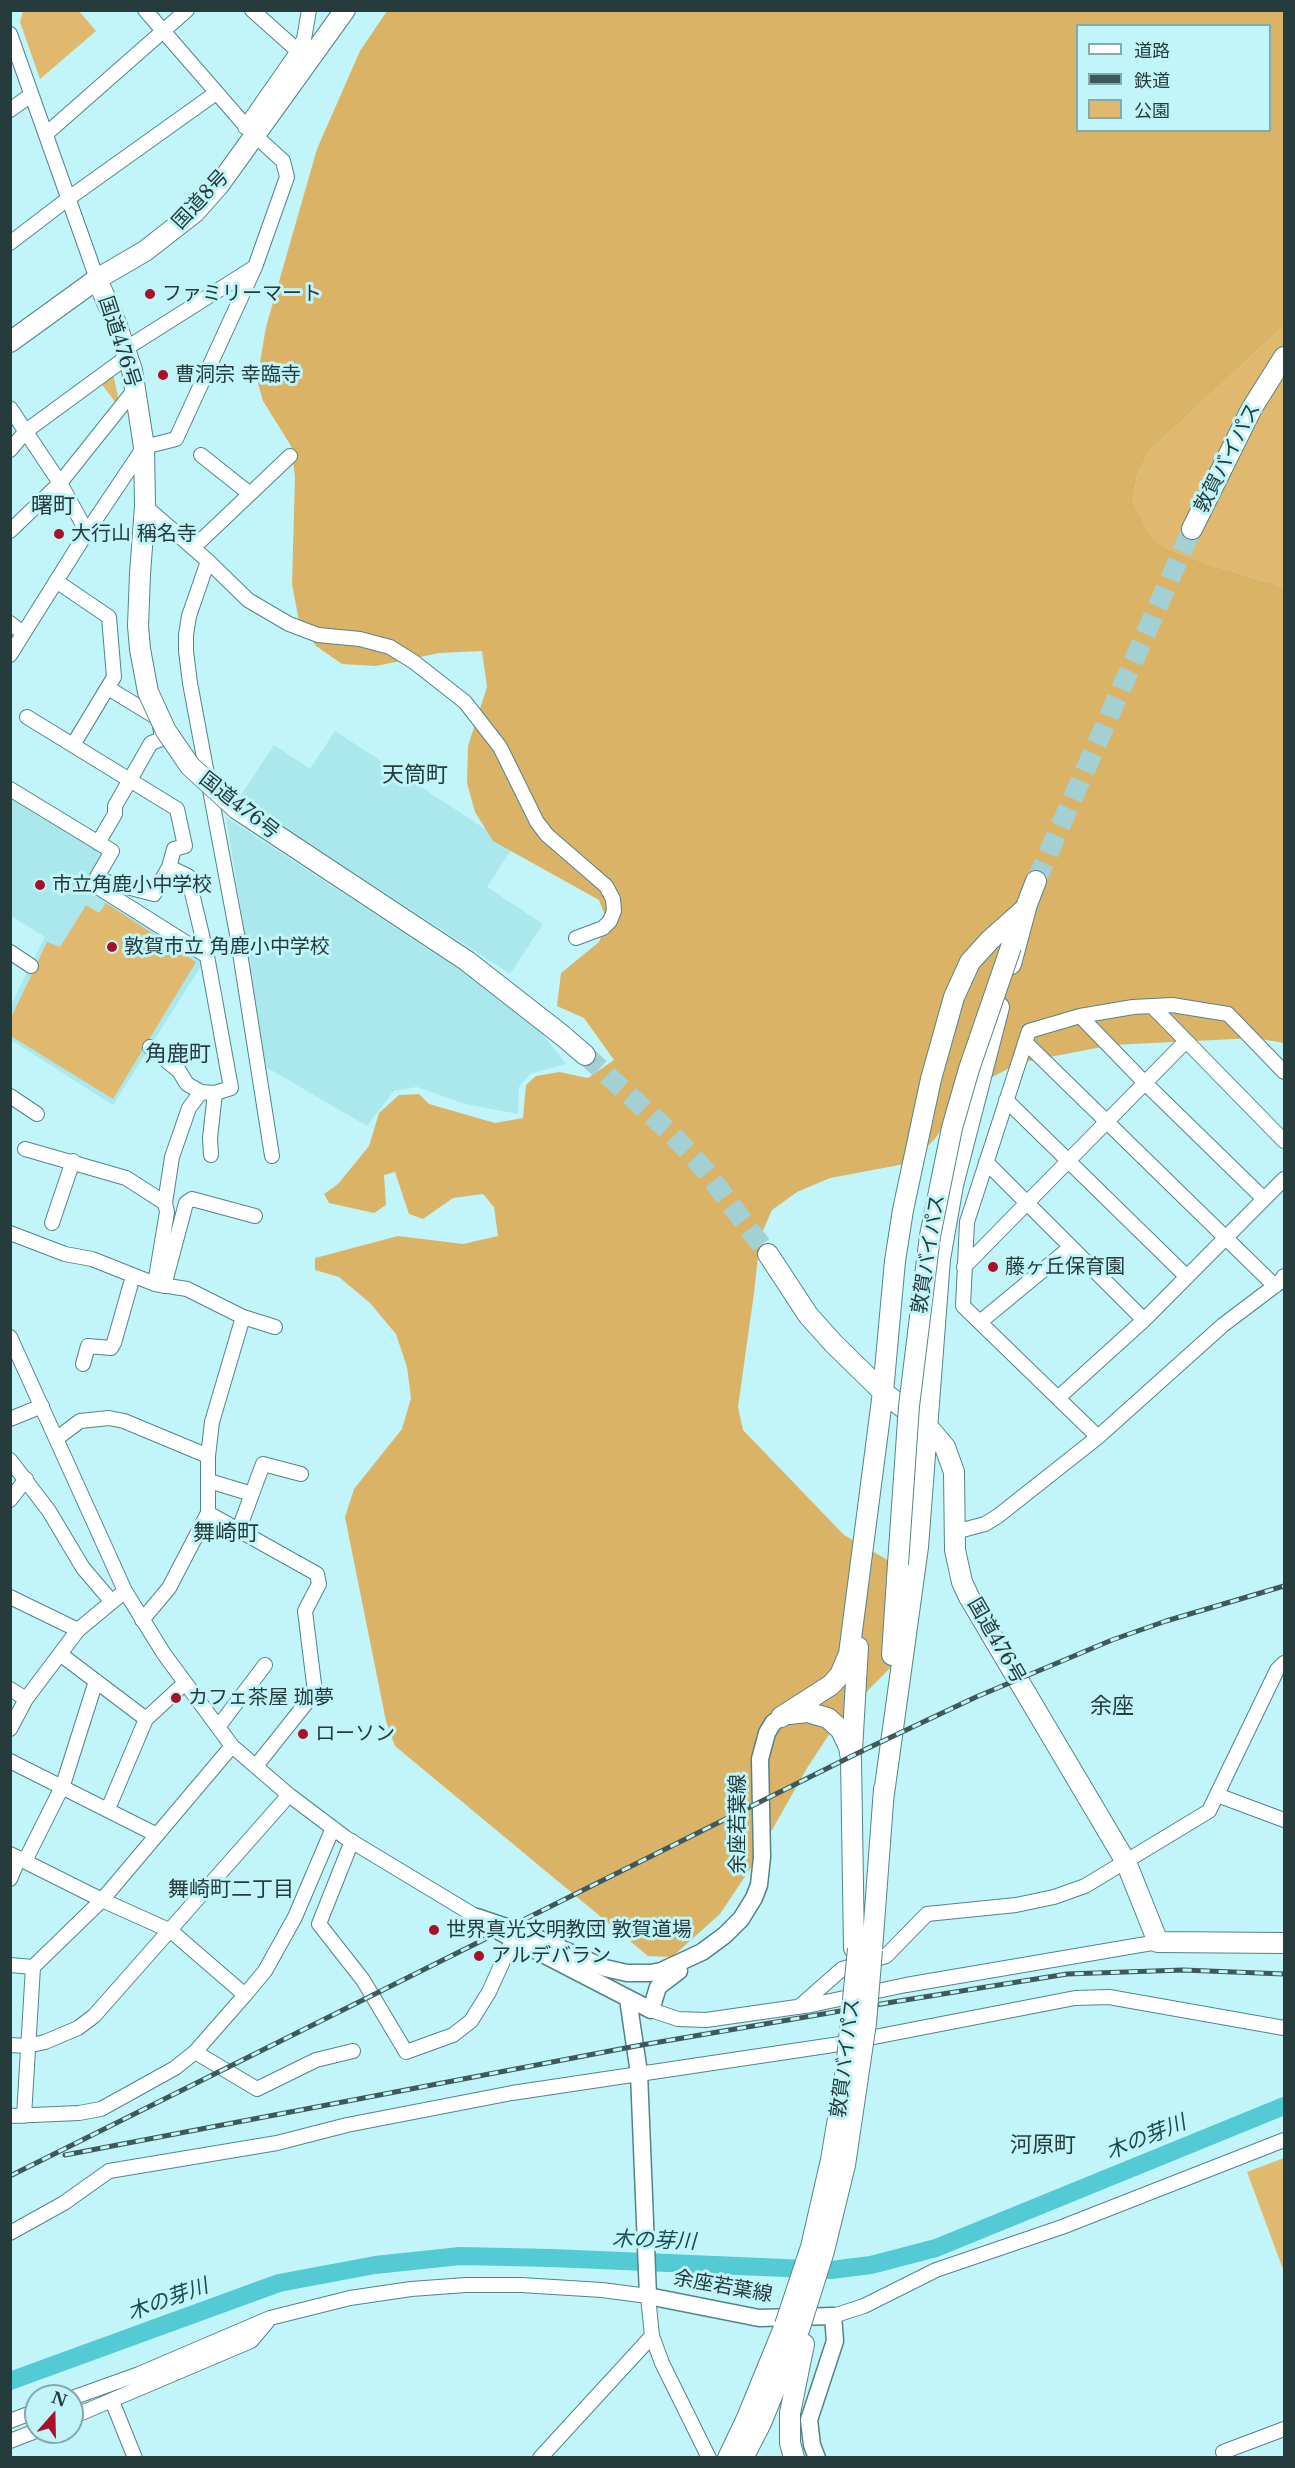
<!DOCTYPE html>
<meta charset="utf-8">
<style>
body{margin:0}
#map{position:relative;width:1295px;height:2468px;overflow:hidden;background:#c1f5f9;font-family:"Libre Baskerville","Noto Sans JP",serif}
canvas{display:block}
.frame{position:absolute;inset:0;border:12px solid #263b3c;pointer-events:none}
.legend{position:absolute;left:1076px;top:24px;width:195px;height:108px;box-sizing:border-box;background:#c1f5f9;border:2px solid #83abad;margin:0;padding:8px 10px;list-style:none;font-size:18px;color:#263b3c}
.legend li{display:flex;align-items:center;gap:12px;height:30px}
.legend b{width:30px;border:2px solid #83abad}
.north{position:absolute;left:24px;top:2384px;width:60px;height:60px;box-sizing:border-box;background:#c1f5f9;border:2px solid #83abad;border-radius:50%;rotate:20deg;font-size:16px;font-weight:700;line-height:24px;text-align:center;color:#263b3c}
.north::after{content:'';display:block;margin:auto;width:21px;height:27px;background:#a81127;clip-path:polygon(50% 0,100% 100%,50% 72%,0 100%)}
</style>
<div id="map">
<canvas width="1295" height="2468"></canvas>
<div class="frame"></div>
<ul class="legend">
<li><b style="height:8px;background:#fff"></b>道路</li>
<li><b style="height:8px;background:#3f595b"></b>鉄道</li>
<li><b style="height:16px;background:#e0b96e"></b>公園</li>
</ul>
<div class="north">N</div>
</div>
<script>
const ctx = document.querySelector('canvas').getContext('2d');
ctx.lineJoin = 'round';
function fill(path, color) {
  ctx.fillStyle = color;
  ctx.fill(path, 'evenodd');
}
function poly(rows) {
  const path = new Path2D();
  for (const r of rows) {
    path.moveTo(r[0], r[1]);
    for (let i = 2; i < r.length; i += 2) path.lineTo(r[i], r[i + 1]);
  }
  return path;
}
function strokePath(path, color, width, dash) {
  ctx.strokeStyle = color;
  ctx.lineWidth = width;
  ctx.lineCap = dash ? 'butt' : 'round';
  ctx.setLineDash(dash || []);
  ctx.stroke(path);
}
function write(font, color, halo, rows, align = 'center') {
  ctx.font = font + ' "Libre Baskerville","Noto Sans JP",serif';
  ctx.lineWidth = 6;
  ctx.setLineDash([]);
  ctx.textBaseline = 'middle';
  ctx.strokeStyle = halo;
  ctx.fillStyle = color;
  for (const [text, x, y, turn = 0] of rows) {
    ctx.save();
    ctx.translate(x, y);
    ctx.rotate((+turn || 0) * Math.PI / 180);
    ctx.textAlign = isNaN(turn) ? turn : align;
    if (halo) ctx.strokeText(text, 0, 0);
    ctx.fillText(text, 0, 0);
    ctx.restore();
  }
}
fill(poly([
 [335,731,513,847,487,887,543,924,510,974,239,798,274,745,310,769],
 [11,797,104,853,88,886,200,958,203,963,113,1105,11,1040,10,1007,45,937,11,916],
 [226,817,509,1002,537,1027,566,1064,530,1074,519,1087,518,1114,465,1104,417,1087,394,1091,367,1126,266,1067]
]), '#abe8ed');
fill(poly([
 [23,11,79,11,96,31,40,79,20,22],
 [1284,326,1284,587,1214,566,1170,550,1151,537,1133,501,1137,476,1149,451],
 [113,374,119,401,116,403,100,382],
 [106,903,196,962,113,1099,11,1036,10,1020,47,942,60,947,86,905,99,913],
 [1284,2158,1284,2272,1247,2172]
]), '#e0b96e');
fill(poly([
 [387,11,1284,11,1284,326,1149,451,1137,476,1133,501,1151,537,1170,550,1214,566,1284,587,1284,1043,1255,1038,1112,1045,1019,1063,983,1082,953,1113,934,1140,910,1163,830,1178,797,1192,772,1210,760,1237,754,1293,738,1407,743,1430,844,1535,886,1559,906,1582,893,1665,838,1721,807,1768,750,1869,720,1914,672,1957,648,1956,395,1746,386,1721,345,1517,354,1489,402,1429,411,1398,407,1367,396,1334,370,1303,339,1277,315,1270,315,1258,398,1236,463,1244,498,1236,494,1207,483,1194,453,1198,423,1219,409,1214,395,1172,384,1175,386,1205,374,1213,329,1203,324,1194,338,1184,369,1146,379,1113,399,1095,419,1094,429,1104,495,1123,523,1118,526,1085,536,1076,559,1072,588,1078,614,1060,584,1018,557,1006,561,973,599,942,607,921,599,900,493,841,475,812,467,783,468,746,487,687,482,651,439,653,376,666,342,664,316,646,299,621,292,584,295,477,291,446,263,401,257,380,266,327,317,149,360,51],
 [1078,26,1270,26,1270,130,1078,130]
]), '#dbb366');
strokePath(poly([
 [10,2381,279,2283,375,2265,460,2256,552,2258,831,2270,871,2265,936,2248,1284,2106]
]), '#54cbd4', 18);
strokePath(poly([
 [1036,881,1192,529],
 [585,1055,673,1135,705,1170,768,1254]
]), '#a2d0d3', 20, [20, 10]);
const minor = poly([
 [145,10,250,131],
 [252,10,298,51],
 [10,34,97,279],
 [10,110,31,95],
 [245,127,298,51,304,39,309,10],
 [46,134,187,10],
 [10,243,69,198,216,93],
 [125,349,255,267],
 [10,408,60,483,87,532],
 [10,450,26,431,127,357],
 [201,455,250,494],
 [145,506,208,561,248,600,289,624,318,635,360,639,390,647,414,662,465,702,500,747,537,822,547,835,606,886,613,899,614,911,610,921,603,928,576,938],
 [10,531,60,483,135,389],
 [193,548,290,456],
 [208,561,189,616,186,635,186,651,190,683,237,934,272,1156],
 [56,581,109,617,114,677,73,745],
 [10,623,23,633],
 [10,655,87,532,144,447,176,439,255,267,287,177,283,161,260,140],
 [27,717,177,809,185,846,174,849,169,867,188,876,207,956,231,1088,215,1093,201,1092,187,1084,179,1071,150,1047],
 [10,789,112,851,93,884,207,956],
 [98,843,115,814,115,806,151,743,162,739,159,719,108,688],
 [96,879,154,894,169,867],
 [10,952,31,966],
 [1152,1006,1284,1141],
 [1080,1016,1145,1083,1264,1199],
 [1025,1042,1275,1286],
 [10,1096,37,1114],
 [1006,1100,1187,1277],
 [25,1149,126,1178,165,1203],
 [211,1155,210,1138,215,1093],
 [986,1162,1144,1320],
 [52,1223,73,1161],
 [10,1233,65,1254,92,1259,155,1284,187,1289,243,1317,212,1422,208,1456,208,1513,169,1588,142,1620],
 [964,1267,1186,1041],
 [155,1284,167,1212,165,1203,172,1157,189,1108,201,1092],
 [164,1286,186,1203,192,1199,255,1216],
 [243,1317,275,1327],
 [980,1322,1071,1247],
 [10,1337,125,1591,164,1654,232,1746,289,1795,346,1838,477,1917],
 [83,1364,88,1346,111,1348,114,1343,133,1276],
 [1059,1397,1144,1320,1284,1179],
 [10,1419,42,1406],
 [1098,1437,963,1306,967,1222,1029,1031,1080,1016,1133,1007,1172,1005,1228,1014,1284,1072],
 [56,1439,80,1421,109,1418,124,1421,208,1456],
 [10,1460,49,1511,83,1568,112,1602],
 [209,1481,252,1494],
 [10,1500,26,1479],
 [208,1513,317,1574,319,1584,305,1611,315,1692,256,1766],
 [239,1529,263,1464,301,1474],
 [955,1532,985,1524,998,1516,1098,1437,1223,1325,1280,1282,1284,1276],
 [10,1597,78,1630],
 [60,1654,146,1719],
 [10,1689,26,1699],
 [218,1727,265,1665],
 [10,1729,26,1699,78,1630,125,1591],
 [10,1761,157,1835],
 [1217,1795,1284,1820],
 [108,1809,146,1719,185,1683],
 [352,1841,319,1924,363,1980,406,2052,453,2035,471,2021,489,1992,513,1939],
 [10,1854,102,1900,171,1931,245,1995,195,2052,175,2068,101,2109,79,2113,10,2116],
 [25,1861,63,1785,96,1681],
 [10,1879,19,1858],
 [10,1965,33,1967],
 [245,1995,265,1971,295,1917,333,1828],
 [800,2006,842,1969,886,1956,927,1914,1016,1905,1054,1897,1085,1886,1209,1811,1277,1670,1284,1663],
 [651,2010,678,2019,706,2020,811,2005,906,1985,1158,1942],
 [10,2045,27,2046,45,2042,78,2028,94,2016,289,1795],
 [195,2052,257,2089,316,2060,353,2051],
 [24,2116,33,1967,102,1900,232,1746],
 [10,2233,64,2203,109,2171,277,2143,347,2125,512,2093,833,2045,1075,1998,1109,1997,1284,2028],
 [833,2316,864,2306,936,2270,1062,2227,1284,2140],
 [72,2398,139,2374,270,2318,350,2298,411,2289,466,2285,521,2285,602,2290,648,2296,652,2336,662,2363,709,2458],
 [112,2401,135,2458],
 [72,2417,251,2341,267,2322],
 [10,2421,36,2411],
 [10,2441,36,2431],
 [1223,2452,1284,2429],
 [540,2458,652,2336]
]);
const major = poly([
 [477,1917,533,1936,605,1968,627,1973,650,1973,661,1971,702,1952,725,1935,741,1919,754,1898,759,1885,762,1857,760,1759,767,1733,773,1723,781,1717],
 [500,1932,651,2010,658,1987,679,1971],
 [628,1999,639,2073,648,2296,759,2318,833,2316,835,2341,809,2420,812,2445,817,2458]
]);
const highway = poly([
 [97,279,116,323,132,370,135,389,144,447,145,506,140,574],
 [10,342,97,279,145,251,195,212,219,185,345,10],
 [1192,529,1252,408,1284,357],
 [1021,920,1036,881],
 [1011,964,1026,908],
 [563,1036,585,1055],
 [768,1254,808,1315,833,1343,883,1392,928,1427,945,1447,954,1472,955,1550,962,1582,969,1597,1126,1862,1158,1942,1284,1943],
 [892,1655,898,1564],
 [789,1714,807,1712,828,1718,841,1730,849,1747,851,1759,854,1948],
 [781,1717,831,1685,840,1675,849,1654,883,1392,895,1261,903,1210,931,1079,954,997,970,962,990,940,1026,908],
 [852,1750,858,1647],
 [883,1801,918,1547,940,1259,953,1185,999,1007],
 [872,1950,884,1789],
 [728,2458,747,2418,785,2325],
 [743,2458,761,2423,800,2327],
 [794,2458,790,2443,790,2413,804,2344]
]);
strokePath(minor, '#548488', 16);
strokePath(major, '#548488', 19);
strokePath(highway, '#548488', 22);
strokePath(minor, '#fff', 14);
strokePath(major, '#fff', 16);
strokePath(highway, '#fff', 20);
const rail = poly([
 [65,2155,636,2046,893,2002,1067,1974,1183,1970,1284,1974],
 [10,2176,866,1749,976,1697,1112,1640,1166,1621,1284,1586]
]);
strokePath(rail, '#3f595b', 5);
strokePath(rail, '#c1f5f9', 3, [9]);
const highwayBridge = poly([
 [140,574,138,626,140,649,148,692,166,731,190,766,237,809,467,961,563,1036],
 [898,1564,909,1406,930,1236,952,1128,969,1069,1011,947],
 [785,2325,811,2247,831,2160,846,2070,858,1949],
 [800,2327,824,2251,845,2165,866,2023,872,1950]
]);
strokePath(highwayBridge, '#548488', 22, []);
strokePath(highwayBridge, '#fff', 20);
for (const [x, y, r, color] of [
 [150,294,6,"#a81127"],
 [163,375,6,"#a81127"],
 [59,534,6,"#a81127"],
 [40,885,6,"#a81127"],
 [112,947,6,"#a81127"],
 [993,1267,6,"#a81127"],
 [176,1698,6,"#a81127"],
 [303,1734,6,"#a81127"],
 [434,1930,6,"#a81127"],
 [479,1956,6,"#a81127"]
]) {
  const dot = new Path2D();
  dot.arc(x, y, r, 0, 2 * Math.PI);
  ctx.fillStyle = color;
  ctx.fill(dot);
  strokePath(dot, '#c1f5f9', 2);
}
write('20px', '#263b3c', '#c1f5f9', [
 ["国道8号",201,200,-47],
 ["国道476号",119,342,72],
 ["敦賀バイパス",1228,458,-63],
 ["国道476号",239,806,38],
 ["敦賀バイパス",929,1254,-81],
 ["国道476号",996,1641,60],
 ["余座若葉線",738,1824,-90],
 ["敦賀バイパス",846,2058,-83],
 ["余座若葉線",723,2287,10]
]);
write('20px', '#263b3c', '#c1f5f9', [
 ["ファミリーマート",162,294],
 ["曹洞宗 幸臨寺",175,375],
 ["大行山 稱名寺",71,534],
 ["市立角鹿小中学校",52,885],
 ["敦賀市立 角鹿小中学校",124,947],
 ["藤ヶ丘保育園",1005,1267],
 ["カフェ茶屋 珈夢",188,1698],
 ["ローソン",315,1734],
 ["世界真光文明教団 敦賀道場",446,1930],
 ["アルデバラン",491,1956]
], 'left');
write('21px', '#263b3c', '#c1f5f9', [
 ["舞崎町二丁目",231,1890]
]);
write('italic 21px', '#164b4f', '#c1f5f9', [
 ["木の芽川",1146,2138,-22],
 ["木の芽川",654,2241,2],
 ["木の芽川",168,2300,-20]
]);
write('22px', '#263b3c', '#c1f5f9', [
 ["曙町",53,507],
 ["天筒町",415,776],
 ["角鹿町",178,1055],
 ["舞崎町",226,1534],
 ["余座",1112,1707],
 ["河原町",1043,2146]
]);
</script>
